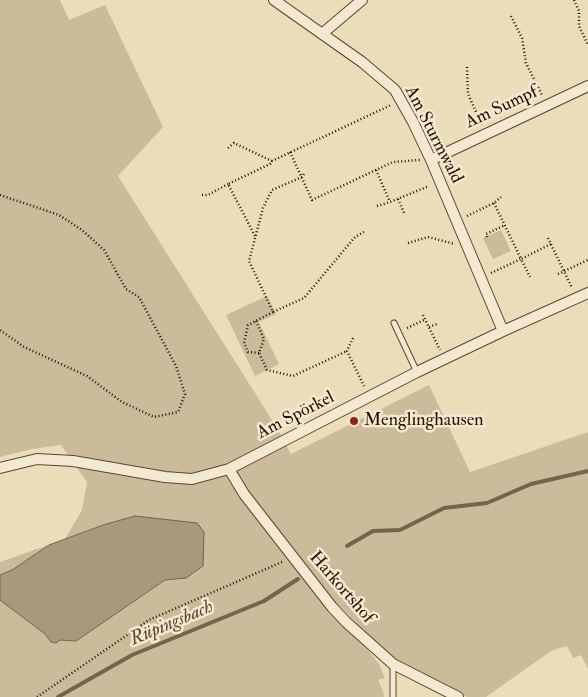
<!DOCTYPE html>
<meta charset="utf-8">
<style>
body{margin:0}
canvas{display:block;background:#ecddba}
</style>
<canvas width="588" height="697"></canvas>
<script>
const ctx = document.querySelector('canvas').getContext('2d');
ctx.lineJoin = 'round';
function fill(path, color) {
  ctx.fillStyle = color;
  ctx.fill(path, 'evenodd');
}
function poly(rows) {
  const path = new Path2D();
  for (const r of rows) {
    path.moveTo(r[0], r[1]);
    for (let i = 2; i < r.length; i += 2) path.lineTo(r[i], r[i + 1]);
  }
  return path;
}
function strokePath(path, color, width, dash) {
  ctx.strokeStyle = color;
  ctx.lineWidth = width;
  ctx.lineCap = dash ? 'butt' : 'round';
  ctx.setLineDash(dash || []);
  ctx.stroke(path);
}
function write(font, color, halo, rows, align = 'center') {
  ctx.font = font + ' "IM FELL Double Pica",serif';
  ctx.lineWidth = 5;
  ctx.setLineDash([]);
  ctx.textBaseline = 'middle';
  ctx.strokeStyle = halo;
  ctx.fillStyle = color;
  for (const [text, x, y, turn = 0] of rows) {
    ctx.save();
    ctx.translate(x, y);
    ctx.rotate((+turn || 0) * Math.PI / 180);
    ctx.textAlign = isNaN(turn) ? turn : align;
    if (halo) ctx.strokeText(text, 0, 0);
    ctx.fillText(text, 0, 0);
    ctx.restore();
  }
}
fill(poly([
 [0,0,60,0,69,20,105,5,163,127,118,176,277,428,291,454,429,385,470,472,588,432,588,669,581,655,573,658,567,646,551,651,486,697,467,697,397,662,339,606,328,612,364,645,379,664,385,678,378,680,383,691,384,697,0,697,0,600,45,634,51,642,60,640,76,641,165,580,186,578,203,566,203,548,103,525,49,545,12,570,0,575,0,562,65,539,82,510,87,482,61,445,32,449,0,457],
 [501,230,511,251,493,259,483,238],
 [267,296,276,314,259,322,279,364,255,376,226,315]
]), '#cbbb9a');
const water = poly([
 [135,516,197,523,204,532,203,566,186,578,165,580,76,641,60,640,56,643,51,642,45,634,0,600,0,575,12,570,49,545,103,525,135,516]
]);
fill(water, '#aa987b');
strokePath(water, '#76634a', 1);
strokePath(poly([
 [347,546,373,531,400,530,444,508,487,503,531,484,588,471],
 [58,697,132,655,264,601,298,579]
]), '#76634a', 4);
const lane = poly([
 [394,323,417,372],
 [393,664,393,697]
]);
const street = poly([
 [274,0,362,62,395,90,413,122,431,160,503,331],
 [323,33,362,0],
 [431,160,588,86],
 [0,468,37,459,73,461,165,477,192,479,229,469,417,372,503,331,588,293],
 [229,469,244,494,332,607,346,622,393,664,458,697]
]);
strokePath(lane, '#5a462e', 7);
strokePath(street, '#5a462e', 12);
strokePath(poly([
 [574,0,579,11,579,26,588,45],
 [511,16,522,38,526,63,542,95],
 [467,67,468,94,482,125],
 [228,148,234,143,272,161],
 [290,152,312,200,393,162,420,160],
 [376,170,390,202],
 [304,174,302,177,272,190,263,208,249,261,273,312,304,298,355,237,364,232],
 [0,195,59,215,82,230,104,250,126,289,139,297,176,366,185,394,178,412,154,417,122,402,87,376,24,347,0,330],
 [202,195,208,195,228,184],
 [398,199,405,215],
 [494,203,521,259,551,244],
 [377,206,390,202,429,186],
 [467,216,494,203,501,197],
 [255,236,228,184,270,164,272,161,391,105],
 [487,237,486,234,505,225],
 [548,238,572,288],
 [408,243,428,237,455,244],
 [491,273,521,259,530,277],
 [558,274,588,260],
 [423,315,440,350],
 [256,321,264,339,259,353,267,370,293,376,347,351],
 [429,327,437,324],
 [407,328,426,319],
 [353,338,347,351,364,386],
 [259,353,248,352,244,343,248,325,273,312],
 [37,697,149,620,282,562]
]), '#291300', 2.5, [1, 2.5]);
strokePath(lane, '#f3e9d2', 5);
strokePath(street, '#f3e9d2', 10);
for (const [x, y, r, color] of [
 [354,421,5,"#8f2418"]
]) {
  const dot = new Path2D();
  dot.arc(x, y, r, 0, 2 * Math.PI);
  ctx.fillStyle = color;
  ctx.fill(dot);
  strokePath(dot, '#f3e9d2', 2);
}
write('18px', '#291300', '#f3e9d2', [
 ["Am Sumpf",502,108,-25],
 ["Am Sturmwald",433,135,63],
 ["Am Spörkel",296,416,-27],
 ["Harkortshof",341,588,49]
]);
write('18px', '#291300', '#f3e9d2', [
 ["Menglinghausen",364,421]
], 'left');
write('italic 19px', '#5d4831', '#f3e9d2', [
 ["Rüpingsbach",172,624,-23]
]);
</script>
